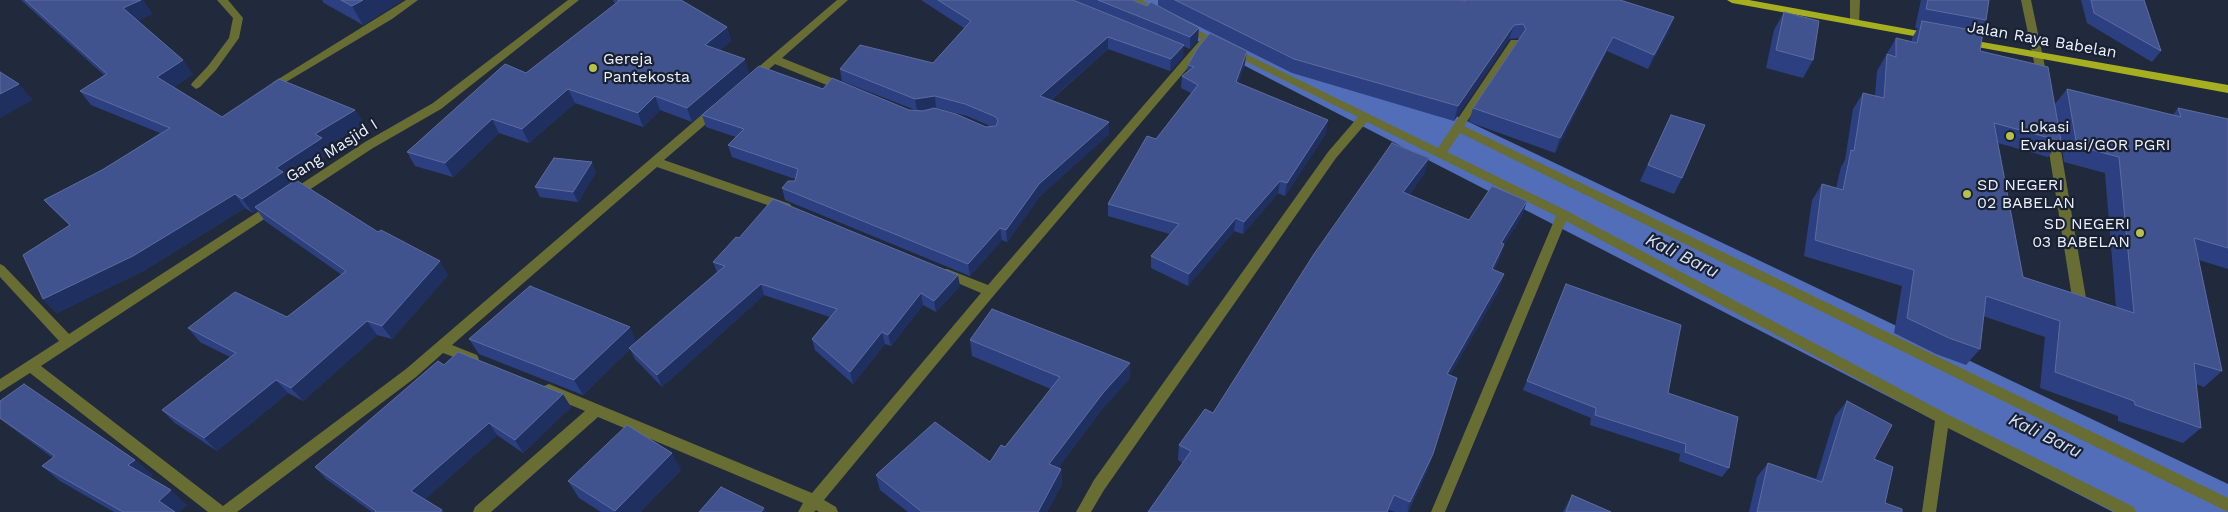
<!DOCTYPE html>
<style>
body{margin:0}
canvas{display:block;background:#21293d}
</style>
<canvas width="2228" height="512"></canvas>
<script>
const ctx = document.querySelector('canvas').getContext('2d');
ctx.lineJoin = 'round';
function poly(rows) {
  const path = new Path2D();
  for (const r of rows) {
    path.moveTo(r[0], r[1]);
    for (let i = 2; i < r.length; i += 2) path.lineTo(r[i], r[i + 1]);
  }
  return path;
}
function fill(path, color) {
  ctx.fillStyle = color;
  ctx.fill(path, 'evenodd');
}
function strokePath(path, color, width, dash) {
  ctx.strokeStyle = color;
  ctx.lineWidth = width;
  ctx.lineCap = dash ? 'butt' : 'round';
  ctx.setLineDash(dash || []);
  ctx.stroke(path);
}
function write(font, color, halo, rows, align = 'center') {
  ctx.font = font + ' "Work Sans",sans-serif';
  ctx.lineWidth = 4.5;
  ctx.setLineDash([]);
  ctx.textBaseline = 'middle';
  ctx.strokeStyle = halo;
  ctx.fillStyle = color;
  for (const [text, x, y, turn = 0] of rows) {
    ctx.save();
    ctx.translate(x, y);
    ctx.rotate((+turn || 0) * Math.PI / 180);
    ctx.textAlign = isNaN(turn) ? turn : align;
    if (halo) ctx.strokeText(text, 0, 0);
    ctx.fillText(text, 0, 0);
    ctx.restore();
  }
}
fill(poly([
 [1136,0,1213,0,2228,484,2228,512,2113,512,1253,70,1145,13,1136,0]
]), '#526eb8');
fill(poly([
 [217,0,228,0,243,18,239,38,216,70,200,87,196,89,191,85,192,83,208,66,229,38,233,18,217,0],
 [406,0,418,0,392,19,281,85,273,85,272,83,406,0],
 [568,0,579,0,441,109,373,148,297,198,289,198,287,195,289,192,365,142,433,103,568,0],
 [837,0,848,0,782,58,847,84,848,87,847,90,839,90,775,64,756,80,748,80,747,78,748,76,837,0],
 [1129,0,1142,0,1159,10,1158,12,1150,12,1129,0],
 [1850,0,1860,0,1859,24,1851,24,1850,22,1850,0],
 [2021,0,2031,0,2048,81,2047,83,2039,83,2038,81,2021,0],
 [1183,23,1438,148,1511,40,1519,40,1520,42,1464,126,2228,498,2228,512,1460,133,1447,152,1567,211,1947,414,2134,507,2136,512,2115,512,1948,428,1936,512,1922,512,1935,421,1566,221,1445,512,1431,512,1556,216,1367,122,1336,158,1104,490,1091,512,1076,512,1094,480,1328,152,1358,117,1209,43,995,294,824,500,836,507,838,512,819,512,816,510,814,512,798,512,803,503,598,417,491,512,473,512,475,507,585,411,544,394,542,390,544,386,549,384,812,493,981,293,939,275,937,272,939,269,947,269,988,285,1201,39,1179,28,1178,26,1183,23],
 [716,105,722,109,720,112,664,160,790,204,792,207,790,210,782,210,657,167,452,345,477,355,479,359,477,363,472,364,443,353,416,377,237,512,208,512,30,373,0,392,0,379,59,341,0,277,0,264,4,266,69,334,270,204,278,204,280,207,278,210,41,366,223,506,406,369,712,106,716,105],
 [2052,129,2058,133,2088,310,2086,314,2081,315,2076,314,2074,310,2046,133,2052,129]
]), '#686d33');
fill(poly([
 [1727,0,1749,0,1930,33,1935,36,1930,39,1732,3,1727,0],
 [1965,39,2228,85,2228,93,1961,44,1960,42,1965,39]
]), '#a6af20');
fill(poly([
 [21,0,143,0,152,14,137,21,193,74,174,87,222,117,355,110,364,124,327,146,331,152,289,180,292,184,378,232,448,275,392,339,377,335,303,401,288,393,217,451,175,423,162,410,230,357,200,342,188,328,287,317,342,275,265,221,257,210,253,213,245,208,145,270,57,313,43,299,69,225,44,200,102,170,160,133,91,105,80,91,104,75],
 [322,0,402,0,363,25,324,3],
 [613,0,681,0,727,27,731,41,720,50,749,73,692,122,660,110,643,127,575,103,529,143,499,133,453,177,415,166,407,152,526,73,615,4],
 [921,0,1132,0,1147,6,1158,6,1158,0,1460,0,1669,31,1648,69,1607,51,1555,153,1469,122,1473,108,1519,39,1519,38,1509,39,1454,121,1292,73,1164,9,1198,40,1190,49,1183,46,1183,57,1170,71,1108,49,1051,100,1109,122,1109,134,1040,196,1007,242,1002,240,970,276,785,200,782,188,795,181,795,179,732,157,728,145,736,137,706,127,702,115,823,89,909,110,915,110,842,81,840,69,933,63,964,28],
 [936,108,967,116,990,126,986,127],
 [1921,0,1989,0,1986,20,1978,31,1980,51,2055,104,2067,89,2173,115,2178,108,2228,119,2228,269,2199,260,2222,371,2204,387,2196,384,2201,428,2183,443,2118,421,2118,416,2040,388,2045,337,1983,316,1980,349,1966,365,1936,354,1894,333,1902,286,1804,256,1812,200,1822,184,1836,188,1841,167,1845,160,1853,109,1863,93,1875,96,1877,71,1896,38,1912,42,1912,38,1918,28,1915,28],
 [2061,141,2064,162,2105,173,2116,307,2023,277,1998,143,2048,157],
 [2081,0,2144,0,2161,51,2152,62,2087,23],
 [1784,12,1813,60,1803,78,1766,68,1774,30],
 [1245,63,1238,83,1326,133,1285,196,1278,193,1243,234,1234,231,1188,286,1151,268,1151,256,1170,234,1108,216,1108,204,1156,139,1191,93,1181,88,1182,76,1187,71,1188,65],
 [1671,115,1682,178,1674,194,1640,181],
 [1429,158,1424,174,1409,195,1469,220,1527,201,1521,218,1504,244,1499,260,1494,270,1499,290,1450,375,1433,454,1428,469,1408,512,1395,512,1389,510,1388,512,1148,512,1183,463,1178,460,1179,445,1213,413],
 [596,172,578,202,540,197,535,187],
 [739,238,960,286,936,312,923,305,891,346,885,344,853,384,815,350,812,339,830,317,764,295,662,387,635,359,630,349,583,395,479,354,469,339,636,342,717,272,713,262],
 [1566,284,1668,393,1729,468,1722,477,1679,461,1680,454,1590,425,1591,418,1523,390],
 [970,340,1130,363,1130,378,1103,408,1058,468,1061,469,1062,484,1047,512,908,512,880,490,876,475,990,462,1005,447,1051,389,972,356],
 [444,365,571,407,523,453,497,435,425,499,442,510,444,512,372,512,326,479,315,467],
 [0,401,135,460,152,475,149,478,187,505,179,512,114,512,60,481,42,466,53,458,0,419],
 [1847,401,1874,459,1885,503,1902,512,1749,512,1757,477,1768,463,1816,479,1835,416],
 [681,470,640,512,601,512,579,498,568,481],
 [1572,495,1611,512,1563,512]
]), '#2c4081');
fill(poly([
 [141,0,143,0,152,14,133,23,123,8],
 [363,0,402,0,363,25,352,6],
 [1674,17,1669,31,1648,69,1654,55],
 [1514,25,1509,39,1454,121,1458,106],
 [727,27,731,41,709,59,705,45],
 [1199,28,1198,40,1190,49,1190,37],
 [1108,37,1108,49,1041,108,1040,96],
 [1613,37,1607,51,1555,153,1560,138],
 [1184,45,1183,57,1170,71,1171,59],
 [1247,51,1245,63,1234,94,1236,82],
 [745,59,749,73,692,122,687,108],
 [183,60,193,74,168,91,157,77],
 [19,84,33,100,0,118,0,94],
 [568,89,575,103,529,143,522,129],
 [655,96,660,110,643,127,638,113],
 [935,96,936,108,917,111,915,99],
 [355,110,364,124,327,146,331,152,289,180,293,186,255,207,257,210,253,213,242,199,315,134],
 [492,119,499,133,453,177,445,163],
 [1328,120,1326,133,1285,196,1287,183],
 [1109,122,1109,134,1040,196,1007,242,1006,230,1039,184],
 [1429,158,1424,174,1399,208,1403,192],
 [592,162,596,172,578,202,573,192],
 [1280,181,1278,193,1243,234,1244,222],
 [235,194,245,208,145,270,57,313,43,299],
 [1527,201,1521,218,1495,259,1501,243],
 [1236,218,1234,231,1188,286,1189,274],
 [1000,228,1002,240,970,276,968,264],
 [1504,244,1499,260,1486,285,1492,269],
 [440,261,448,275,392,339,382,326],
 [1504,274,1499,290,1441,390,1447,374],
 [958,275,960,286,936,312,934,301],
 [761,284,764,295,662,387,657,375],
 [921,293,923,305,891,346,888,335],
 [367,321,377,335,303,401,291,388],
 [630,327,637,343,629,348,630,349,583,395,574,380],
 [882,332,885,344,853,384,850,372],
 [1130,363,1130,378,1103,408,1050,479,1049,464,1103,393],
 [276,380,288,393,217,451,204,438],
 [563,394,571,407,523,453,515,440],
 [489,423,497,435,421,503,411,491],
 [672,453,681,470,640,512,615,512,615,511],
 [1433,454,1428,469,1407,512,1410,502],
 [135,460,152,475,145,480,128,465],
 [1061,469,1062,484,1047,512,1038,512],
 [171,490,187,505,179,512,172,512,159,501],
 [1394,495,1388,512,1387,512],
 [764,508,766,512,761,512]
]), '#1f2f60');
const building = poly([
 [25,0,141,0,123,8,183,60,157,77,222,117,279,79,355,110,315,134,322,138,276,168,283,172,242,199,235,194,133,256,43,299,23,255,70,225,44,200,102,170,170,128,80,91,107,74,25,0],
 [341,0,363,0,352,6,341,0],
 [618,0,681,0,727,27,705,45,745,59,687,108,655,96,638,113,568,89,522,129,492,119,445,163,407,152,505,64,526,73,619,1,618,0],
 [938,0,1073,0,1184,45,1171,59,1108,37,1040,96,1109,122,1039,184,1006,230,1000,228,968,264,782,188,788,181,795,181,798,169,728,145,744,129,702,115,759,66,823,89,832,78,909,110,923,111,934,108,956,114,986,127,996,126,998,121,996,117,965,104,935,96,915,99,840,69,860,45,933,63,971,21,938,0],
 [1098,0,1132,0,1147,6,1151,2,1199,28,1190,37,1098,0],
 [1175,0,1460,0,1464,1,1465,0,1620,0,1674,17,1654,55,1613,37,1560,138,1473,108,1526,29,1523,24,1514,25,1458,106,1294,59,1175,0],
 [1928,0,1989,0,1986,20,1926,9,1928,0],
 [2091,0,2144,0,2161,51,2094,13,2091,0],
 [1784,12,1819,21,1813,60,1776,50,1784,12],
 [1922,21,1983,32,1980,51,2048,67,2061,141,1994,123,2023,277,2134,313,2119,157,2077,146,2067,89,2181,117,2178,108,2228,119,2228,248,2194,238,2222,371,2194,363,2201,428,2135,405,2134,401,2055,372,2060,321,1986,296,1980,349,1949,338,1907,318,1914,270,1815,240,1822,184,1843,190,1851,150,1854,151,1863,93,1884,98,1887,54,1896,57,1896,38,1917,43,1922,21],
 [1210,33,1247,51,1236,82,1328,120,1287,183,1280,181,1244,222,1236,218,1189,274,1151,256,1179,224,1108,204,1147,136,1156,139,1198,85,1182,76,1194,67,1188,65,1197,49,1210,33],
 [0,72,19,84,0,94,0,72],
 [1671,115,1705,125,1682,178,1648,165,1671,115],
 [1392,143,1429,158,1403,192,1469,220,1492,186,1527,201,1501,243,1504,244,1492,269,1504,274,1447,374,1457,378,1433,454,1410,502,1394,495,1387,512,1148,512,1191,451,1179,445,1205,409,1213,413,1314,254,1392,143],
 [554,158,592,162,573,192,535,187,554,158],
 [296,180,378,232,381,230,440,261,382,326,367,321,291,388,276,380,204,438,162,410,236,353,188,328,235,292,287,317,346,271,255,207,296,180],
 [773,199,958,275,934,301,921,293,888,335,882,332,850,372,812,339,837,309,761,284,657,375,629,348,725,266,713,262,736,237,739,238,773,199],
 [1566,284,1681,325,1668,393,1738,417,1729,468,1685,452,1686,444,1595,415,1596,408,1527,381,1566,284],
 [530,286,630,327,574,380,469,339,530,286],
 [992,309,1130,363,1103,393,1049,464,1061,469,1038,512,922,512,876,475,935,422,990,462,1001,445,1005,447,1060,377,970,340,992,309],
 [458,352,563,394,515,440,489,423,411,491,442,510,440,512,375,512,376,511,315,467,438,361,444,365,458,352],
 [24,384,135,460,128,465,171,490,159,501,175,512,123,512,42,466,55,456,0,418,0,401,24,384],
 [1847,401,1892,425,1874,459,1893,467,1885,503,1902,509,1902,512,1757,512,1768,463,1822,482,1847,401],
 [627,425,672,453,615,511,568,481,627,425],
 [721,487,764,508,761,512,699,512,721,487],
 [1572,495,1611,512,1566,512,1572,495]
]);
fill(building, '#41538f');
strokePath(building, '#5c6ca0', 1);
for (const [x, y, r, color] of [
 [593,68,5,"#b7c148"],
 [2010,136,5,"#b7c148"],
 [1967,194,5,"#b7c148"],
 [2140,233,5,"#b7c148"]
]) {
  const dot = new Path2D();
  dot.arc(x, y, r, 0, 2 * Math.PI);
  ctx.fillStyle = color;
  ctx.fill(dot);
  strokePath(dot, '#182032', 2);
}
write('16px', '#ebf1fe', '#182032', [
 ["Jalan Raya Babelan",2042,40,10],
 ["Gang Masjid I",332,151,-32]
]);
write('16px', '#ebf1fe', '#182032', [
 ["Gereja",603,59],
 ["Pantekosta",603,77],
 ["Lokasi",2020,127],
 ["Evakuasi/GOR PGRI",2020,145],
 ["SD NEGERI",1977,185],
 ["02 BABELAN",1977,203],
 ["SD NEGERI",2130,224,"right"],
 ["03 BABELAN",2130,242,"right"]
], 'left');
write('italic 18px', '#d8e1f6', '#182032', [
 ["Kali Baru",1682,256,26],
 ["Kali Baru",2045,436,26]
]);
</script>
